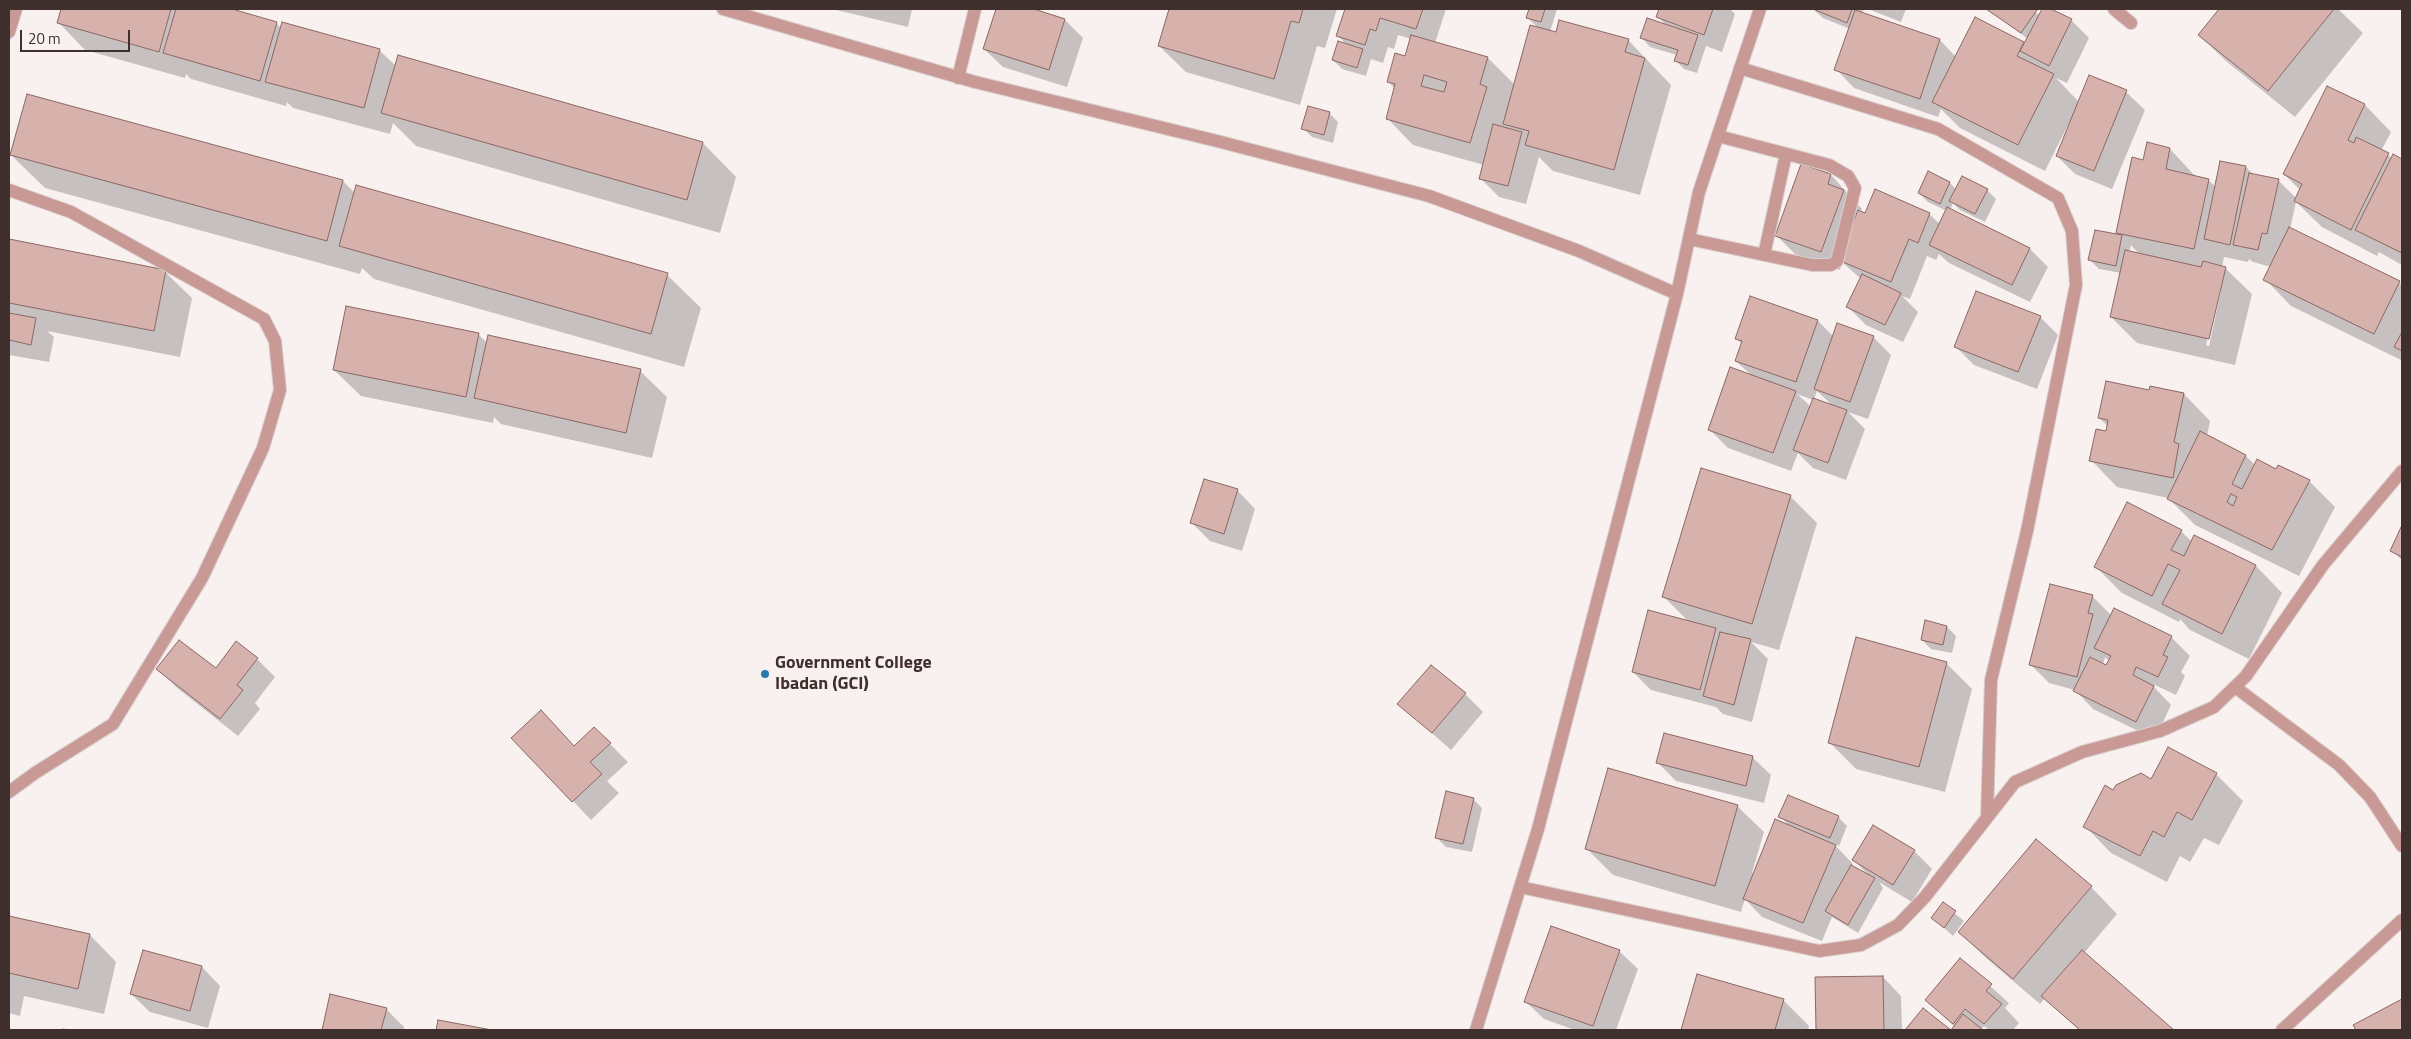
<!DOCTYPE html>
<style>
body{margin:0}
#map{position:relative;width:2411px;height:1039px;overflow:hidden;background:#f9f1f0;font-family:"Titillium Web",sans-serif}
canvas{display:block}
.frame{position:absolute;inset:0;border:10px solid #3f302e;pointer-events:none}
.scale{position:absolute;left:20px;top:30px;width:110px;height:22px;box-sizing:border-box;border:2px solid #3f302e;border-top:0;padding-left:6px;font-size:15px;line-height:18px;white-space:nowrap;color:#3f302e;-webkit-text-stroke:4px #f9f1f0;paint-order:stroke}
</style>
<div id="map">
<canvas width="2411" height="1039"></canvas>
<div class="frame"></div>
<div class="scale">20 m</div>
</div>
<script>
const ctx = document.querySelector('canvas').getContext('2d');
ctx.lineJoin = 'round';
function fill(path, color) {
  ctx.fillStyle = color;
  ctx.fill(path, 'evenodd');
}
function poly(rows) {
  const path = new Path2D();
  for (const r of rows) {
    path.moveTo(r[0], r[1]);
    for (let i = 2; i < r.length; i += 2) path.lineTo(r[i], r[i + 1]);
  }
  return path;
}
function strokePath(path, color, width, dash) {
  ctx.strokeStyle = color;
  ctx.lineWidth = width;
  ctx.lineCap = dash ? 'butt' : 'round';
  ctx.setLineDash(dash || []);
  ctx.stroke(path);
}
function write(font, color, halo, rows, align = 'center') {
  ctx.font = font + ' "Titillium Web",sans-serif';
  ctx.lineWidth = 4;
  ctx.setLineDash([]);
  ctx.textBaseline = 'middle';
  ctx.strokeStyle = halo;
  ctx.fillStyle = color;
  for (const [text, x, y, turn = 0] of rows) {
    ctx.save();
    ctx.translate(x, y);
    ctx.rotate((+turn || 0) * Math.PI / 180);
    ctx.textAlign = isNaN(turn) ? turn : align;
    if (halo) ctx.strokeText(text, 0, 0);
    ctx.fillText(text, 0, 0);
    ctx.restore();
  }
}
fill(poly([
 [63,9,227,9,276,23,281,28,379,50,396,66,703,143,736,177,720,233,416,146,393,123,390,134,293,108,287,102,286,106,191,79,186,74,185,78,85,50,59,23],
 [832,9,912,9,908,27],
 [997,9,1030,9,1065,20,1083,38,1067,87,1003,67,984,49],
 [1170,9,1337,9,1325,48,1317,46,1300,105,1186,72,1159,46],
 [1346,9,1446,9,1435,43,1488,58,1515,85,1539,29,1528,18,1531,9,1557,9,1550,32,1628,40,1671,85,1640,195,1553,171,1539,157,1526,204,1499,197,1481,179,1484,165,1413,145,1387,118,1395,89,1388,81,1406,58,1411,39,1398,35,1394,49,1388,47,1383,63,1371,59,1366,76,1342,69,1333,60,1347,45,1338,36],
 [1661,9,1730,9,1735,14,1722,52,1706,46,1697,73,1684,69,1675,60,1677,55,1650,47,1642,38,1667,26,1658,17],
 [1864,9,1862,14,1940,40,1956,57,2023,43,2025,45,2028,39,1987,9,2032,9,2040,16,2044,9,2048,9,2071,20,2089,38,2067,83,2056,78,2079,102,2126,92,2145,110,2112,189,2075,174,2057,156,2071,123,2069,123,2045,171,1960,128,1941,109,1938,117,1854,88,1836,69,1850,29,1823,18,1814,10],
 [1868,9,1906,9,1901,22],
 [2220,9,2338,9,2363,33,2295,117,2226,61,2199,35],
 [2328,87,2365,105,2391,132,2381,151,2392,158,2394,155,2402,160,2402,265,2379,252,2377,256,2322,227,2296,202,2290,229,2402,285,2401,360,2291,306,2265,279,2271,267,2253,262,2249,259,2248,262,2224,257,2222,267,2225,268,2252,294,2235,365,2137,343,2111,317,2121,273,2099,269,2090,260,2122,236,2117,232,2144,161,2170,149,2196,177,2208,180,2216,187,2221,162,2246,167,2254,175,2278,180,2296,198,2300,190,2284,174],
 [2131,245,2140,255,2129,252],
 [2219,291,2221,291,2209,346,2206,345],
 [27,96,343,181,355,193,667,275,701,308,684,367,374,279,362,268,360,274,45,188,11,155],
 [1329,113,1338,122,1333,143,1312,137,1303,128],
 [1802,165,1831,175,1862,209,1860,212,1929,214,1940,224,1947,211,1928,202,1919,193,1929,173,1950,183,1956,189,1987,190,1996,199,1985,222,1960,210,1953,203,1950,210,2030,249,2048,267,2030,302,1949,263,1939,254,1936,260,1927,256,1910,299,1902,296,1918,312,1903,342,1866,325,1848,307,1861,279,1842,262,1840,270,1795,254,1777,236],
 [9,241,165,272,192,298,180,357,47,331,54,337,49,362,9,355],
 [2040,317,2058,335,2037,389,1974,365,1956,347],
 [1818,321,1834,337,1873,337,1891,355,1868,419,1848,412,1865,429,1846,480,1813,468,1798,453,1791,471,1728,448,1710,430,1752,376,1736,361,1742,344,1737,339],
 [1817,391,1833,406,1814,399],
 [1797,394,1813,400,1811,407,1806,402],
 [479,335,487,343,640,371,667,397,652,458,501,424,494,417,493,423,361,396,334,370],
 [2150,391,2184,394,2210,421,2207,436,2246,456,2255,465,2309,481,2335,507,2299,576,2195,525,2168,498,2117,487,2091,460,2108,426,2099,418],
 [1702,470,1791,497,1817,523,1779,650,1751,642,1768,659,1752,722,1723,714,1716,707,1651,690,1633,672,1689,622,1664,597],
 [1237,490,1255,509,1242,551,1210,541,1192,523],
 [2402,528,2402,560,2391,550],
 [2181,531,2192,542,2195,537,2256,566,2282,593,2249,659,2190,630,2180,619,2179,622,2122,593,2096,567],
 [2092,596,2112,616,2115,610,2171,637,2190,656,2181,672,2185,676,2176,695,2155,685,2154,687,2171,705,2155,739,2093,709,2075,690,2049,683,2031,665],
 [2105,657,2110,662,2107,667,2103,665],
 [1926,622,1947,627,1956,636,1952,653,1931,649,1922,640],
 [257,659,275,677,255,703,260,709,238,736,176,687,158,669,216,670],
 [1946,663,1972,689,1945,792,1856,769,1829,742],
 [1465,694,1483,712,1451,750,1399,704],
 [541,712,575,747,594,728,628,762,607,781,619,793,591,820,513,738],
 [1752,757,1771,775,1764,803,1676,781,1658,763],
 [2216,774,2243,801,2219,845,2204,838,2190,862,2180,856,2167,882,2111,853,2085,826,2113,791,2151,781],
 [1473,799,1482,808,1472,852,1446,847,1437,838],
 [1737,806,1764,832,1752,873,1754,873,1791,828,1780,816,1838,817,1847,826,1839,846,1833,843,1853,864,1852,867,1869,876,1854,860,1914,851,1932,869,1912,902,1879,882,1883,888,1858,933,1832,917,1822,941,1762,917,1745,899,1741,912,1613,875,1586,848],
 [2036,841,2091,887,2117,914,2084,953,2172,1030,2079,1030,2045,998,2040,1004,1986,958,1959,932],
 [1943,904,1964,921,1953,936,1933,918],
 [9,917,90,935,116,962,104,1014,24,996,20,1016,9,1013],
 [1619,951,1638,969,1616,1030,1575,1030,1544,1019,1525,1001],
 [143,952,202,967,220,986,208,1028,150,1012,131,994],
 [1960,959,2009,1003,2005,1008,2019,1023,2013,1030,1989,1030,1984,1026,1981,1030,1952,1030,1955,1027,1926,1000],
 [1698,976,1783,1000,1809,1026,1808,1030,1683,1030],
 [1883,977,1901,996,1902,1030,1817,1030,1817,978],
 [331,996,386,1009,404,1027,404,1030,323,1030],
 [2402,1000,2402,1030,2357,1030,2354,1025],
 [62,1028,73,1030,62,1030]
]), '#0003');
const building = poly([
 [61,9,171,9,159,52,57,23,61,9],
 [176,9,232,9,277,22,260,81,163,53,176,9],
 [996,9,1034,9,1065,19,1049,70,983,49,996,9],
 [1169,9,1303,9,1299,23,1291,21,1274,79,1158,46,1169,9],
 [1345,9,1423,9,1416,29,1380,18,1376,31,1370,29,1365,45,1336,36,1345,9],
 [1529,9,1545,9,1541,22,1526,18,1529,9],
 [1659,9,1713,9,1704,35,1656,17,1659,9],
 [1813,9,1852,9,1847,23,1813,9],
 [1986,9,2034,9,2037,10,2021,33,1986,9],
 [2042,9,2051,9,2072,19,2049,66,2020,51,2042,9],
 [2219,9,2334,9,2268,91,2198,35,2219,9],
 [1855,10,1940,39,1920,99,1834,70,1855,10],
 [1975,17,2024,42,2017,56,2054,74,2018,145,1932,102,1975,17],
 [1647,18,1698,35,1688,65,1674,61,1678,50,1640,38,1647,18],
 [1559,20,1629,39,1625,52,1645,58,1614,170,1525,145,1529,131,1503,124,1530,25,1556,32,1559,20],
 [282,22,380,49,364,108,265,82,282,22],
 [1411,35,1488,57,1480,84,1487,87,1470,143,1386,119,1395,84,1387,82,1395,53,1405,56,1411,35],
 [1424,75,1447,82,1444,92,1421,86,1424,75],
 [1338,41,1363,49,1357,68,1332,60,1338,41],
 [398,55,703,142,687,200,381,113,398,55],
 [2089,75,2127,90,2094,171,2056,156,2089,75],
 [2327,86,2365,104,2348,140,2354,143,2356,137,2389,153,2351,230,2294,201,2302,184,2283,174,2327,86],
 [27,94,343,180,327,241,10,155,27,94],
 [1308,106,1330,112,1324,135,1301,129,1308,106],
 [1493,124,1522,132,1508,186,1479,179,1493,124],
 [2147,142,2170,148,2166,169,2209,179,2194,249,2116,233,2132,157,2143,160,2147,142],
 [2393,154,2402,159,2402,253,2355,230,2393,154],
 [2220,161,2246,166,2230,245,2204,239,2220,161],
 [1801,164,1831,174,1828,184,1844,190,1821,252,1775,236,1801,164],
 [1928,171,1950,182,1940,204,1918,193,1928,171],
 [2249,173,2279,179,2267,234,2262,233,2258,250,2233,245,2249,173],
 [1962,176,1988,189,1975,214,1949,201,1962,176],
 [356,185,668,273,651,334,339,246,356,185],
 [1875,189,1930,213,1918,243,1909,239,1891,282,1838,260,1858,210,1865,213,1875,189],
 [1947,207,2030,248,2012,285,1929,245,1947,207],
 [2289,227,2400,281,2374,334,2263,280,2289,227],
 [2095,230,2122,235,2116,266,2088,260,2095,230],
 [9,239,166,270,154,331,9,303,9,239],
 [2125,250,2201,267,2203,261,2226,267,2209,339,2110,317,2125,250],
 [1862,274,1901,293,1885,325,1846,307,1862,274],
 [1976,291,2041,316,2018,372,1954,347,1976,291],
 [1750,296,1818,320,1796,382,1735,361,1742,341,1735,339,1750,296],
 [346,306,479,333,466,397,333,370,346,306],
 [9,313,36,318,31,345,9,340,9,313],
 [1837,323,1874,336,1850,402,1814,389,1837,323],
 [2402,332,2402,351,2394,347,2402,332],
 [488,335,641,369,626,433,474,398,488,335],
 [1730,367,1796,391,1773,453,1708,430,1730,367],
 [2106,381,2149,390,2150,386,2184,393,2174,442,2179,444,2173,478,2089,461,2096,429,2106,431,2108,420,2098,418,2106,381],
 [1813,398,1847,410,1828,463,1793,450,1813,398],
 [2200,431,2246,455,2232,484,2242,489,2257,459,2276,469,2278,465,2310,480,2272,550,2167,499,2200,431],
 [2231,494,2237,497,2233,506,2227,502,2231,494],
 [1701,468,1791,495,1752,624,1662,597,1701,468],
 [1204,479,1238,489,1224,534,1190,523,1204,479],
 [2127,502,2182,530,2171,550,2184,556,2194,535,2256,565,2222,634,2162,604,2180,570,2168,564,2152,596,2094,567,2127,502],
 [2402,525,2402,557,2390,551,2402,525],
 [2050,584,2093,595,2088,613,2093,614,2077,677,2029,665,2050,584],
 [2114,608,2172,636,2163,655,2168,657,2158,677,2136,667,2133,675,2154,686,2136,722,2073,691,2090,657,2106,665,2111,656,2094,648,2114,608],
 [1648,610,1716,628,1700,690,1632,672,1648,610],
 [1925,620,1947,626,1943,645,1921,640,1925,620],
 [1720,632,1751,639,1734,705,1703,696,1720,632],
 [1856,637,1947,662,1919,767,1828,743,1856,637],
 [179,640,216,668,236,641,258,658,237,685,243,690,220,719,156,669,179,640],
 [1431,665,1466,693,1432,733,1397,704,1431,665],
 [541,710,574,746,594,727,611,743,590,762,602,774,572,802,511,738,541,710],
 [1664,733,1753,756,1746,786,1656,763,1664,733],
 [2168,747,2217,773,2192,820,2177,812,2164,837,2153,831,2140,856,2083,827,2105,785,2113,790,2116,785,2141,773,2151,779,2168,747],
 [1608,768,1738,805,1715,886,1585,849,1608,768],
 [1446,791,1474,798,1463,844,1435,838,1446,791],
 [1788,795,1839,816,1830,838,1778,817,1788,795],
 [1775,819,1836,845,1803,923,1743,899,1775,819],
 [1873,825,1915,850,1893,885,1852,860,1873,825],
 [2036,839,2092,886,2013,979,1958,932,2036,839],
 [1851,865,1875,878,1848,925,1825,911,1851,865],
 [1943,902,1956,911,1944,928,1931,918,1943,902],
 [9,916,90,934,78,989,9,973,9,916],
 [1551,926,1620,950,1593,1026,1524,1002,1551,926],
 [143,950,202,966,190,1011,130,994,143,950],
 [2082,950,2174,1030,2080,1030,2041,996,2082,950],
 [1960,958,1992,984,1986,991,2002,1004,1984,1024,1965,1009,1953,1024,1925,1000,1960,958],
 [1697,974,1784,999,1775,1030,1681,1030,1697,974],
 [1883,976,1884,1030,1816,1030,1815,977,1883,976],
 [330,994,387,1008,381,1030,322,1030,330,994],
 [2402,999,2402,1030,2356,1030,2353,1025,2402,999],
 [1923,1008,1951,1030,1963,1014,1983,1030,1905,1030,1923,1008],
 [438,1020,492,1030,436,1030,438,1020]
]);
fill(building, '#d7b1ac');
strokePath(building, '#8a6763', 1);
const lane = poly([
 [1689,239,1812,265,1831,265,1837,261,1855,188,1848,176,1829,165,1718,136],
 [1764,255,1786,154]
]);
const street = poly([
 [723,9,975,82,1217,141,1429,196,1579,251,1677,294],
 [2114,9,2131,23],
 [9,32,16,9],
 [1740,68,1938,129,2058,198,2072,231,2076,285,2027,531,1991,680,1987,817],
 [958,78,975,9],
 [9,190,71,212,264,319,275,341,280,390,263,448,202,578,113,724,35,773,9,792],
 [2235,687,2339,765,2370,797,2402,846],
 [1520,887,1819,951,1861,945,1898,925,1925,897,2015,782,2082,752,2160,731,2214,707,2246,676,2323,565,2402,471],
 [1476,1030,1538,829,1677,294,1699,192,1760,9],
 [2282,1030,2402,920]
]);
strokePath(lane, '#d8cecd', 14);
strokePath(street, '#d8cecd', 14);
strokePath(lane, '#c99a95', 12);
strokePath(street, '#c99a95', 12);
for (const [x, y, r, color] of [
 [765,674,5,"#237cab"]
]) {
  const dot = new Path2D();
  dot.arc(x, y, r, 0, 2 * Math.PI);
  ctx.fillStyle = color;
  ctx.fill(dot);
  strokePath(dot, '#f9f1f0', 2);
}
write('bold 18px', '#3f302e', '#f9f1f0', [
 ["Government College",775,664],
 ["Ibadan (GCI)",775,685]
], 'left');
</script>
